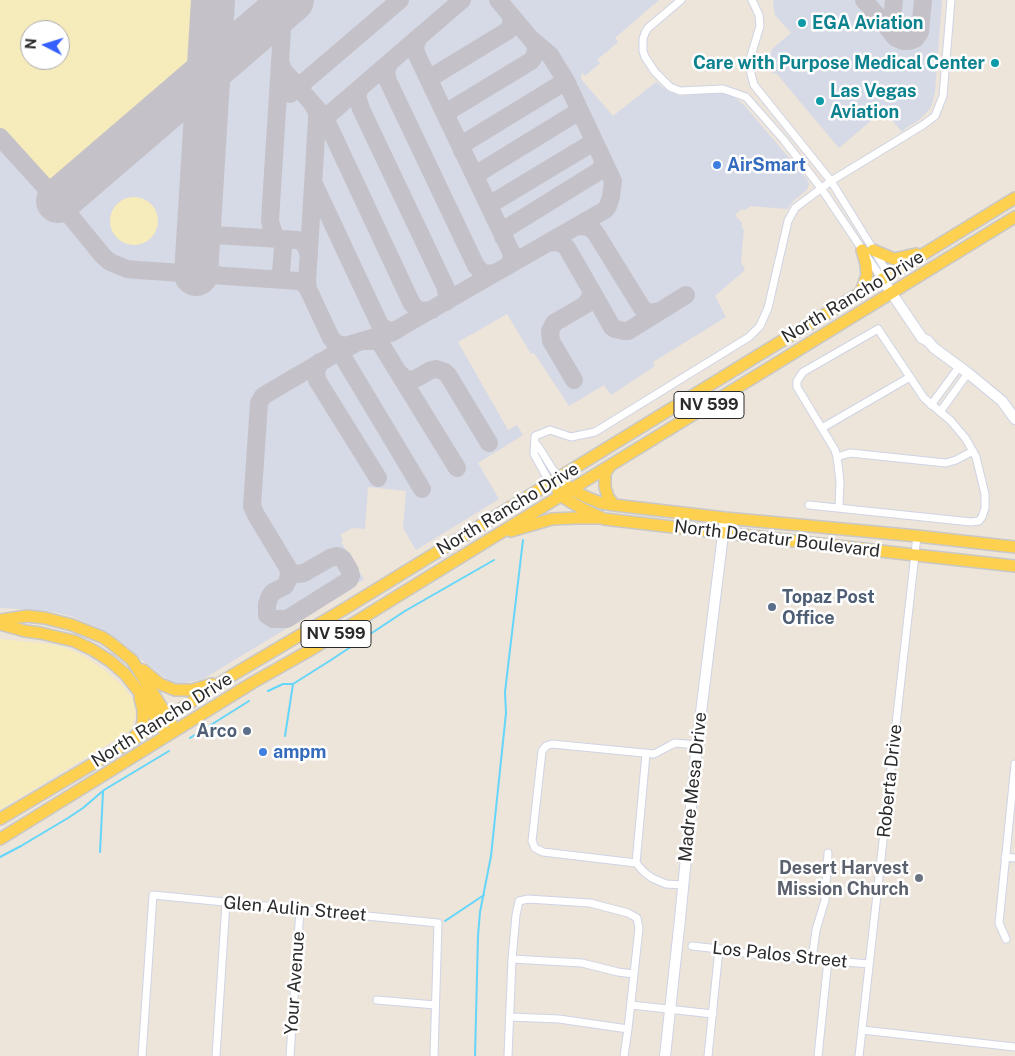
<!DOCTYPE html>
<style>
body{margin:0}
#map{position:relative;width:1015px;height:1056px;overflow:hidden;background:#ede4da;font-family:"Public Sans",sans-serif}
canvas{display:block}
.north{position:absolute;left:20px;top:20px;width:50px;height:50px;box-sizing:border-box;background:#fff;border:1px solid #aaa;border-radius:50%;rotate:275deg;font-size:14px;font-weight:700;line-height:20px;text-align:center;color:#2a2a2a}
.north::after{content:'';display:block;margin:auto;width:18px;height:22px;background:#3560ff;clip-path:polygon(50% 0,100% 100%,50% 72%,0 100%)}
</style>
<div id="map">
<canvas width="1015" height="1056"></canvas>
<div class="north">N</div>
</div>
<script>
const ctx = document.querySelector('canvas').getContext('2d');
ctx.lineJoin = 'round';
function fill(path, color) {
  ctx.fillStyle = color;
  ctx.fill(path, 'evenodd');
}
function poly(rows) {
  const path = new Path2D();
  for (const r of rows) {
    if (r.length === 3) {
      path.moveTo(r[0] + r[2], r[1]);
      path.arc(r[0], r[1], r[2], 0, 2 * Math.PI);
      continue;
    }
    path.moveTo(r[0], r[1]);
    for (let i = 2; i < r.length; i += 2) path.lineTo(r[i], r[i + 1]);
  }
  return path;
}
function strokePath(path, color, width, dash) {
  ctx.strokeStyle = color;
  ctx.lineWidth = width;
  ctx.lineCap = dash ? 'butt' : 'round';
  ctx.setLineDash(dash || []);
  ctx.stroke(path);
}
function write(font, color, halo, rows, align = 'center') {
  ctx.font = font + ' "Public Sans",sans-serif';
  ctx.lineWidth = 5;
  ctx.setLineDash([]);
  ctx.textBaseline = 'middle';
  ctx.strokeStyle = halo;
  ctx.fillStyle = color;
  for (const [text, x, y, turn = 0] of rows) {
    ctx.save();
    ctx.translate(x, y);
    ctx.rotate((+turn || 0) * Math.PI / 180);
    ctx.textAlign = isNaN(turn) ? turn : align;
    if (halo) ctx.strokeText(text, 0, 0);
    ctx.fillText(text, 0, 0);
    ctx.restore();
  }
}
fill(poly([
 [0,0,659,0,615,38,618,42,597,60,600,63,585,76,582,72,581,79,613,116,656,82,669,92,680,96,715,93,725,93,734,97,744,105,807,179,809,184,807,190,794,200,787,209,751,206,745,210,742,209,735,215,742,223,742,228,744,230,741,261,745,270,715,296,726,317,653,362,655,366,611,395,604,385,569,406,534,353,531,354,507,314,458,342,508,430,517,425,523,435,478,463,499,499,416,550,403,528,406,491,368,487,365,529,352,528,340,535,343,540,341,542,364,579,347,590,347,592,203,679,185,683,172,683,141,659,122,642,107,632,90,624,73,617,55,612,35,610,0,608],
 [30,30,60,30,60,60,30,60],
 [774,0,942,0,935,92,932,105,929,110,919,120,906,128,902,132,886,113,881,116,879,114,839,148,776,73,774,74,769,68,768,65,772,49,791,33,775,15,773,5]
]), '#d6d9e6');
fill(poly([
 [0,0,201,0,197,66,63,181,56,183,50,183,46,181,0,128],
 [30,30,60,30,60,60,30,60],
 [134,221,24],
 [0,639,50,644,66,648,84,656,102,668,123,686,133,700,136,714,131,730,0,810]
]), '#f6ebba');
strokePath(poly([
 [268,691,283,684,293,684],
 [285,736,293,684,331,660,405,611,494,560],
 [190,738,249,701],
 [100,852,103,792],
 [0,857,21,846,68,818,83,808,104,790,169,751],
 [445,921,484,895],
 [475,1056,478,936,480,912,491,856,506,713,505,692,523,540]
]), '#63d6fa', 2);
strokePath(poly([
 [864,0,896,38,903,41,909,41,915,39,920,32,923,0],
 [893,35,892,20,894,0],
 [420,36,415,45,416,53,426,74,430,76,435,75,509,30,512,20,509,13],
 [280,60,283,70,325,118,412,304,417,309,421,311,432,310],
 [390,62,386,71,388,81,476,266,483,273,486,274,495,273],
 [426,74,512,254,512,259,508,266],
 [360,88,357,96,361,109,445,286,447,294,446,302],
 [290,94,400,0],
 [313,105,317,113,317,120,307,282,308,289,331,338,337,344,345,346,393,332,401,327,605,210,608,206,611,197,613,181,566,81,550,55,531,39,498,0],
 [448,121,448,113,452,109,531,61,535,55,536,49,535,44,531,39],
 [318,127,325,118,462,0],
 [0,137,58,201,103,256,110,262,127,269,138,270,299,281,304,284,308,289],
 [462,151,463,145,466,142,561,84,563,80,563,76],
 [477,181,477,177,480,172,576,113,577,110,577,105],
 [314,184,380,325,386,330,394,331],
 [200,207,201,217,203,225,208,230,214,235,298,240,303,243,306,247,309,255],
 [491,210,491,207,494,202,587,146,591,141,592,136],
 [577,226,580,226,589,227,595,232,642,308,649,313,660,311],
 [503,237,504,231,507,228,599,171,602,166,603,160],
 [547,243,557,242,563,244,567,248,590,288,591,292,590,298,585,305,554,323,550,331,551,341,574,380],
 [197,251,204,268,208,271,218,275],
 [272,279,278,277,281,272,283,248,283,245,275,236,271,225,270,220,284,0],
 [590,288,612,327,615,329,624,331,628,331,686,295],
 [365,341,374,341,379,342,382,346,457,468],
 [334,342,422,489],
 [320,362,316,371,317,380,378,478],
 [399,373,406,379,412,380,417,378,431,370,436,369,445,372,448,375,489,443],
 [288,568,291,572,297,574,304,573,330,558,337,556,340,557,343,559,350,571,351,576,349,580,346,582,287,619,273,619,267,615,267,604,270,596,273,592,285,586,288,580,289,574,288,568,256,515,252,506,259,403,263,396,297,376,340,351,353,345]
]), '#c4c2c8', 18);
strokePath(poly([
 [58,201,292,0],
 [196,274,213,0]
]), '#c4c2c8', 44);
const street = poly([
 [681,0,648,28,645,33,643,39,643,51,645,57,655,72,670,87,680,91,723,89,746,97,783,139,821,188,882,279],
 [752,0,759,15,760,26,750,59,751,74,754,85,831,181,889,275],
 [931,405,959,367],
 [940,412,968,373],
 [822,428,910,377],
 [536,444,540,449,558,478],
 [837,457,850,453,946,463,956,460,973,451],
 [550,483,534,454,535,436,550,430,571,437,595,432,749,337,760,326,768,308,788,221,795,208,831,181,923,125,935,116,943,96,951,0],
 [809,505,971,522,979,521,982,517,985,508,985,494,976,457,966,439,951,421,924,398,878,329,803,372,797,381,797,387,835,450,837,457,840,481,839,507],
 [1005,857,1015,858],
 [636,863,646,754],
 [683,885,666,884,652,878,644,872,636,863,543,852,535,848,532,841,542,751,546,746,552,744,654,754,671,745,675,743,697,745],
 [1006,939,999,923,1015,764],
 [692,946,719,949,765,956,812,959,869,964],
 [512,959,582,963,618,972,634,974],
 [812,959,816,930,825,900,828,853],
 [377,1000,435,1005],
 [631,1005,713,1014],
 [510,1017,559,1019,628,1029],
 [862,1030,1015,1047],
 [142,1056,153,895,438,923,434,1056],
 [216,1056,226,903],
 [290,1056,300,910],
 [508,1056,512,959,516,915,519,901,528,899,590,903,628,913,637,918,639,928,634,974,628,1029,624,1056],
 [708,1056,719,949],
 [818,1056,828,960],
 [859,1056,917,536]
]);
const secondary = poly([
 [882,279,922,338,928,341,934,348,968,373,1002,401,1015,419],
 [665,1056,680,919,697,745,725,518]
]);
const primary = poly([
 [873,250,894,259,916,254],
 [861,292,867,275,866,264,862,250],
 [610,466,605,473,605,487,608,497,614,505],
 [567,486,571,489,586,497,601,503,614,505,725,518,917,536,1015,547],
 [558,492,561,496,581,508,604,519,915,555,1015,566],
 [511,531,552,519,576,518,599,518],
 [0,620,27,616,45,618,72,625,102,637,111,643,132,660,171,722],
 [0,624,25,631,40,633,74,641,93,650,110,661,125,674,140,693,162,728],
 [312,649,311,646,313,639,332,621],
 [143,670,160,684,175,690,192,690,212,684],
 [135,736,141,730,143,721,143,710,140,698],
 [0,819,133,740,231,676,346,608,1015,198],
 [0,839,252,683,312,649,430,576,1015,217]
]);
strokePath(street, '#cfd4e4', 9);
strokePath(secondary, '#cfd4e4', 12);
strokePath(primary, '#c8c8c8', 14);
strokePath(street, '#fff', 7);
strokePath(secondary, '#fff', 10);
strokePath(primary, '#fdd04f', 11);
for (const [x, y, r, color] of [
 [802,23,5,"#0f9aa8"],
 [995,63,5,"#0f9aa8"],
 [820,101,5,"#0f9aa8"],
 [717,165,5,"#3f7fe0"],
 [772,607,5,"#5c6f8a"],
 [247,731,5,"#5c6f8a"],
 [263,752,5,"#3f7fe0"],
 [919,878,5,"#6b7280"]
]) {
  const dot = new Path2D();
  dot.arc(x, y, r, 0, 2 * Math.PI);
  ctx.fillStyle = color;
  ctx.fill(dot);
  strokePath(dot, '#fff', 2);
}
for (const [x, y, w] of [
 [709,405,70],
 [336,634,70]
]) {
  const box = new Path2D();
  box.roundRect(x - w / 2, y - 13.5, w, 27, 4);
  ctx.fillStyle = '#fff';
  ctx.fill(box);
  strokePath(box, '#2a2a2a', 1);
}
write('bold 16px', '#2a2a2a', null, [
 ["NV 599",709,405],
 ["NV 599",336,634]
]);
write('bold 18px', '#0d838f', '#fff', [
 ["EGA Aviation",812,23],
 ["Care with Purpose Medical Center",985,63,"right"],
 ["Las Vegas",830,91],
 ["Aviation",830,112]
], 'left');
write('bold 18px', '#366cbe', '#fff', [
 ["AirSmart",727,165],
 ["ampm",273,752]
], 'left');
write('18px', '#2a2a2a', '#fff', [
 ["North Rancho Drive",853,297,-31],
 ["North Rancho Drive",508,509,-31],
 ["North Decatur Boulevard",777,539,7],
 ["North Rancho Drive",162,720,-32],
 ["Roberta Drive",890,781,-84],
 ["Madre Mesa Drive",693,787,-84],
 ["Glen Aulin Street",295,909,5],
 ["Los Palos Street",780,955,6],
 ["Your Avenue",295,983,-86]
]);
write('bold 18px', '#4e5e75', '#fff', [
 ["Topaz Post",782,597],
 ["Office",782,618],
 ["Arco",237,731,"right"]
], 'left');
write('bold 18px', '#5b616d', '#fff', [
 ["Desert Harvest",909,868],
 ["Mission Church",909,889]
], 'right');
</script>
